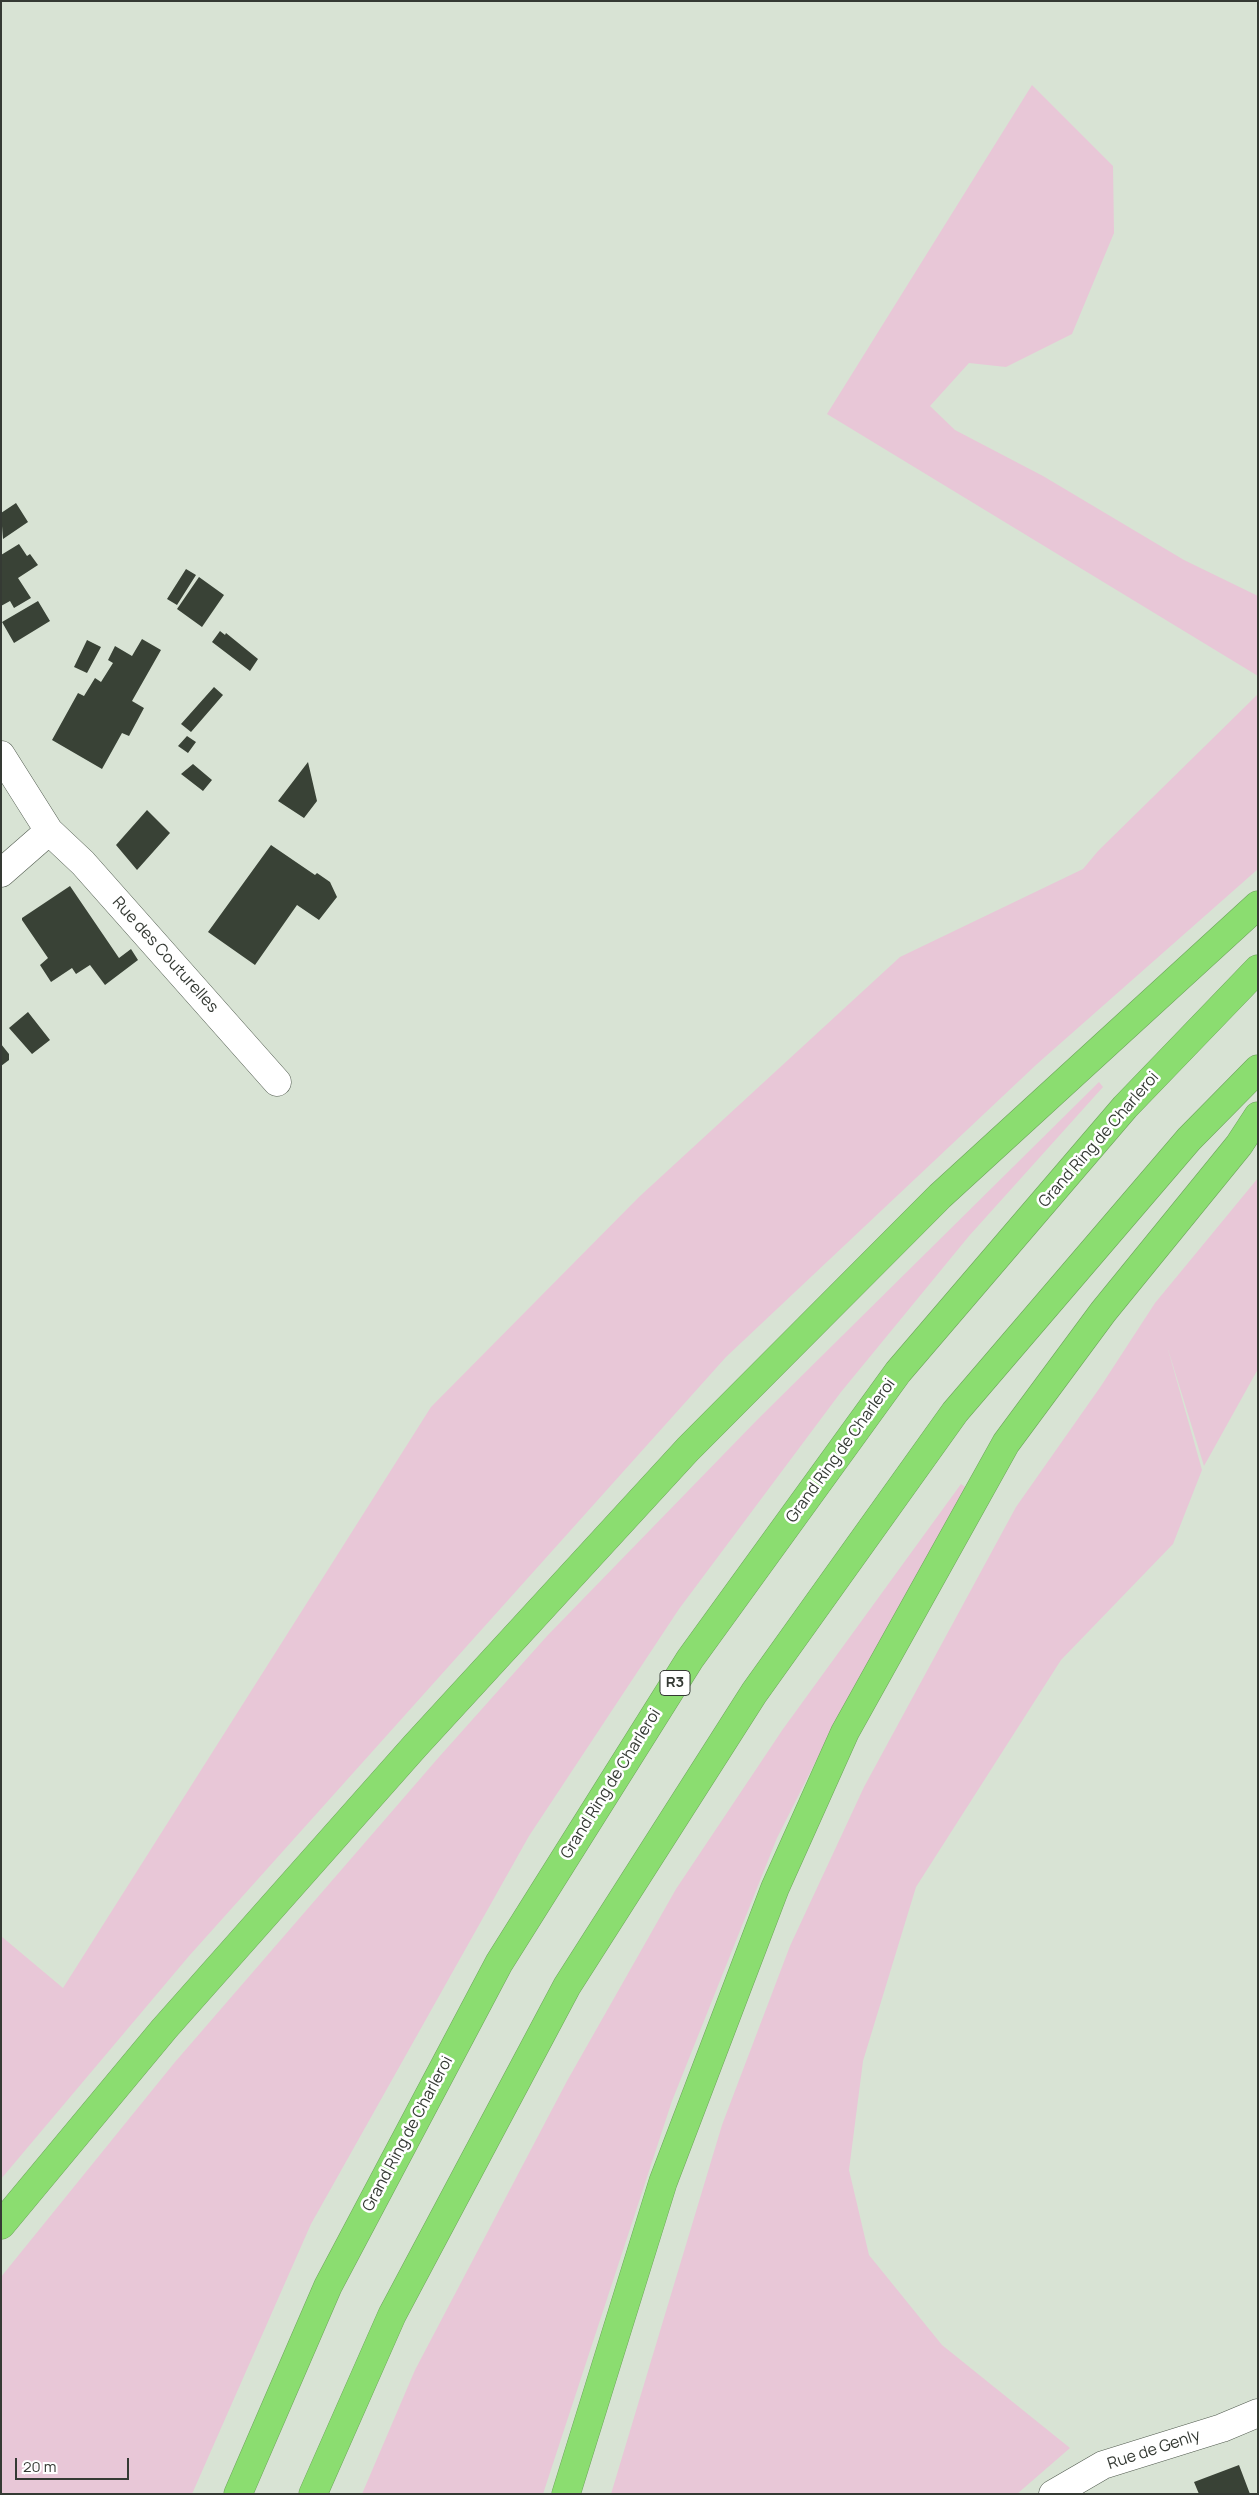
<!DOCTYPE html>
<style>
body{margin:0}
#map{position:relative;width:1259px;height:2495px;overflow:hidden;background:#d8e3d4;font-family:Manrope,sans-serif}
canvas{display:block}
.frame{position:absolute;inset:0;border:2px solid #353a34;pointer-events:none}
.scale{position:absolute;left:15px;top:2458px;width:114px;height:22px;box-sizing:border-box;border:2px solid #353a34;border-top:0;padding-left:6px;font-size:15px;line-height:18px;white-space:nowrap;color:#353a34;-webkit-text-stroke:4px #fff;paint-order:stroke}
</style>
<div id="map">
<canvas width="1259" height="2495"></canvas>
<div class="frame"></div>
<div class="scale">20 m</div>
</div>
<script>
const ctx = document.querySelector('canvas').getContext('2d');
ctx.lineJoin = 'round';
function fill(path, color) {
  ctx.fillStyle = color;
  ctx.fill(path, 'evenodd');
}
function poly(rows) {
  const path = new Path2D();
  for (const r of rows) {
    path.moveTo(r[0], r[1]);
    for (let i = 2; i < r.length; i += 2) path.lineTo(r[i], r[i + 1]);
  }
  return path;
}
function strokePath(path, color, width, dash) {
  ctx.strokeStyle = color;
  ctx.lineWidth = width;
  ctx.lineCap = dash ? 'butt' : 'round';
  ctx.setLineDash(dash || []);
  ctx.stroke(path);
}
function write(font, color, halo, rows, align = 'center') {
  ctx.font = font + ' Manrope,sans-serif';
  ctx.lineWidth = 5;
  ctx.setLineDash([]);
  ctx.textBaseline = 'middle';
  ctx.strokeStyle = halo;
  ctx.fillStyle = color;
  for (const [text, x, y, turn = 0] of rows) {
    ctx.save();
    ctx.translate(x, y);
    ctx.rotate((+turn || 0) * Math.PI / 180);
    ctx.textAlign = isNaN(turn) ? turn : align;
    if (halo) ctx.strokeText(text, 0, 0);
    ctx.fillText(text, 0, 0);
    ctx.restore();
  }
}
fill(poly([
 [1032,85,1113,166,1114,233,1072,334,1006,367,969,363,930,406,955,430,1043,476,1184,560,1258,596,1258,676,827,414],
 [1258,694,1258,869,1037,1064,726,1357,189,1956,1,2179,1,1936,63,1988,431,1407,639,1197,900,957,1083,869,1098,851],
 [1099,1082,1103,1087,969,1236,841,1392,679,1609,529,1836,311,2224,192,2494,1,2494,1,2277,9,2267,175,2062,439,1757,547,1636,757,1420],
 [1258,1178,1258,1369,1204,1466,1167,1346,1202,1470,1173,1544,1061,1660,916,1887,863,2061,849,2170,869,2255,942,2345,1070,2448,1017,2494,611,2494,722,2125,790,1946,864,1787,1016,1507,1101,1386,1155,1303],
 [961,1484,967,1488,825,1743,777,1838,672,2101,543,2494,362,2494,415,2370,567,2081,676,1889,783,1729]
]), '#e8c7d7');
fill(poly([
 [16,503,28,522,3,539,1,513],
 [19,544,27,556,30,554,38,565,18,578,31,598,14,608,10,601,1,606,1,555],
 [186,569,196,575,177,605,167,599],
 [199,577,224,595,202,627,177,609],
 [38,601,50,621,14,643,2,622],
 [220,631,225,635,226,633,258,659,250,671,212,642],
 [142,639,161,650,132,701,144,708,129,736,122,733,102,769,52,740,78,693,84,696,95,678,101,682,113,663,108,660,115,646,132,656],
 [87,640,101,647,87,673,74,667],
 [214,687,223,695,191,732,181,724],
 [187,736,196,742,188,753,178,746],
 [308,762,317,801,304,818,278,801],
 [193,764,212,780,203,791,181,774],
 [147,810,170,833,137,870,116,845],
 [271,845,315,875,317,873,330,882,337,897,319,920,297,905,255,965,208,932],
 [70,886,119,958,131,949,138,960,105,985,90,965,76,974,72,968,51,982,40,965,48,958,22,920,22,918],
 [28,1012,50,1040,32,1054,9,1028],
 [1,1044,9,1054,9,1060,1,1066],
 [1239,2465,1250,2494,1199,2494,1194,2482]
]), '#394236');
const minor = poly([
 [1,755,49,831,83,863,277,1082],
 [1,873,49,831],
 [1053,2494,1103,2465,1222,2428,1258,2413]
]);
const motorway = poly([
 [1,2225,164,2029,415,1746,688,1449,940,1196,1258,905],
 [238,2494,328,2286,499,1963,690,1659,898,1372,1125,1107,1258,969],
 [313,2494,392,2315,567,1986,754,1693,955,1412,1189,1139,1258,1069],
 [566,2494,663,2182,775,1888,845,1732,1006,1443,1103,1312,1239,1145,1258,1116]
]);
strokePath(minor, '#515b4f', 29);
strokePath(motorway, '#6da45b', 29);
strokePath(minor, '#fff', 28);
strokePath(motorway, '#8bdd70', 28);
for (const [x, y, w] of [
 [675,1683,30]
]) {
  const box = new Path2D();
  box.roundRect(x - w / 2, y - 12.5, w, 25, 4);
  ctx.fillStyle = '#fff';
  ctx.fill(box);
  strokePath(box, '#353a34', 1);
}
write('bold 15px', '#353a34', null, [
 ["R3",675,1683]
]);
write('16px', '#353a34', '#fff', [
 ["Rue des Couturelles",165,955,48],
 ["Grand Ring de Charleroi",1099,1140,-49],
 ["Grand Ring de Charleroi",841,1451,-54],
 ["Grand Ring de Charleroi",611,1784,-58],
 ["Grand Ring de Charleroi",408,2134,-62],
 ["Rue de Genly",1154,2450,-18]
]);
</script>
